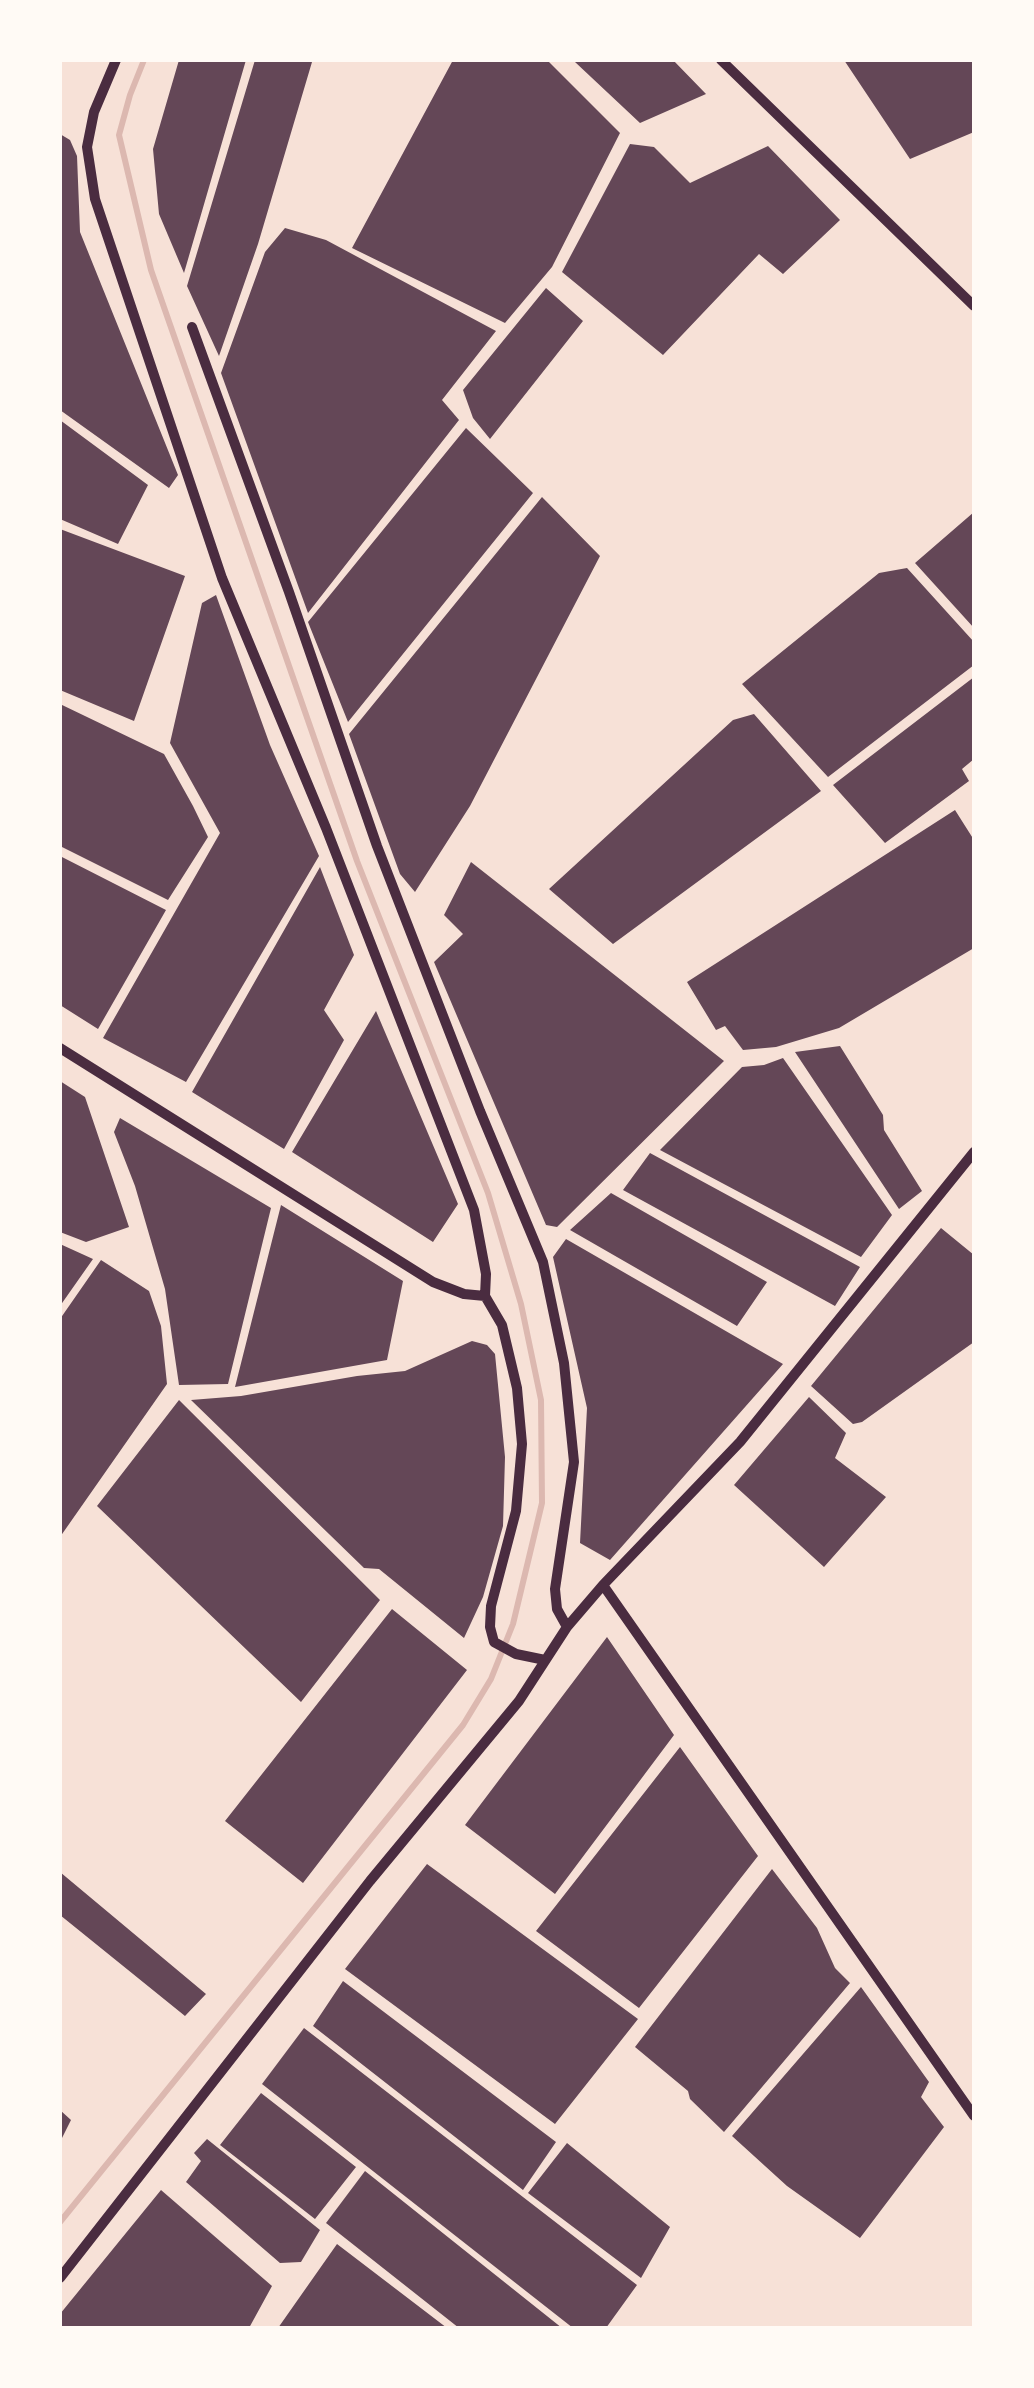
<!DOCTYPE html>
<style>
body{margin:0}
#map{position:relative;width:1034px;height:2388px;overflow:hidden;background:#f7e1d7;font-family:Inter,sans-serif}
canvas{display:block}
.frame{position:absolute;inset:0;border:62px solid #fffaf5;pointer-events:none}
</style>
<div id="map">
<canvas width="1034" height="2388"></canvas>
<div class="frame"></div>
</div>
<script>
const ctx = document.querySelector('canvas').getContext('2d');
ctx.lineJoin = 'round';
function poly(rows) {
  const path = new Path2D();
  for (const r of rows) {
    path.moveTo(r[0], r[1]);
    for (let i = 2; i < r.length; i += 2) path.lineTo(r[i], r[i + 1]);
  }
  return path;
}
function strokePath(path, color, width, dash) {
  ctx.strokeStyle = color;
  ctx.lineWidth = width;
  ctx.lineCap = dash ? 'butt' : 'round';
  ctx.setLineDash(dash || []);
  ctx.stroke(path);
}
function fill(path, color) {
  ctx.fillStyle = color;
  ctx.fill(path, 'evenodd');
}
strokePath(poly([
 [60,2222,463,1725,491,1679,513,1624,542,1503,541,1400,521,1304,488,1193,357,861,151,270,119,135,130,95,144,60]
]), '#dcb8b0', 6);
fill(poly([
 [179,60,246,60,184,273,159,214,153,149],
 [255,60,312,62,258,244,219,356,187,286],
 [453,60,547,60,620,133,552,267,505,323,352,248],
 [577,60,673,60,706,94,640,123,575,62],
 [844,60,974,60,974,132,910,159],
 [60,134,70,140,77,156,80,232,178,475,169,488,60,410],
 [630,144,654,147,690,183,768,146,840,220,783,274,759,254,663,355,562,272],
 [285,228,326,240,496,331,442,400,459,420,308,613,221,373,265,252],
 [546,288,583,321,490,439,473,418,463,390],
 [60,420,148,485,118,544,60,519],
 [466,428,533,493,348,722,308,622],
 [542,497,600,556,470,806,415,892,400,874,349,734],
 [974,512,974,628,915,563],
 [60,529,185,576,134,721,60,690],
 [907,568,974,642,974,665,828,777,742,684,879,573],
 [216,595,270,745,319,856,186,1082,103,1038,220,833,170,743,202,603],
 [974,677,974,759,962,769,969,781,885,843,833,785],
 [60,704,164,754,193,806,208,837,168,900,60,846],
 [754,714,821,791,613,944,549,889,733,720],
 [955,810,974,840,974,948,839,1028,776,1047,743,1050,725,1026,716,1030,687,982],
 [60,856,166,910,98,1029,60,1005],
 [471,862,724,1061,557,1227,546,1225,434,962,463,934,444,915],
 [320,867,354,955,324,1010,344,1040,284,1149,192,1092],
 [376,1011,458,1204,433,1242,292,1152],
 [840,1046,883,1115,884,1130,922,1191,899,1209,795,1052],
 [783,1058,892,1215,861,1257,660,1150,742,1067,764,1065],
 [60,1081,85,1097,129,1227,86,1242,60,1232],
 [120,1118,271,1208,228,1384,179,1385,165,1289,135,1186,114,1132],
 [650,1153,860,1267,835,1306,623,1190],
 [611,1193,767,1282,737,1326,570,1230],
 [281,1205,403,1281,387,1360,235,1387],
 [941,1228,974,1255,974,1342,862,1422,853,1424,811,1386],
 [566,1239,783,1364,610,1560,580,1543,587,1408,553,1257],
 [60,1244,93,1259,60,1306],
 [101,1260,149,1291,161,1326,167,1384,60,1537,60,1319],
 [472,1341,487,1345,495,1354,505,1457,503,1526,483,1597,464,1638,379,1569,364,1568,191,1400,241,1396,357,1376,405,1371],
 [809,1397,846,1433,835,1458,886,1497,824,1567,734,1485],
 [179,1400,380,1600,301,1702,97,1506],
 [392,1609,467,1670,303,1883,225,1821],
 [607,1637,674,1735,555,1894,465,1825],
 [680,1747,758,1856,639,2008,536,1931],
 [427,1864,638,2019,555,2124,345,1969],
 [772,1869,817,1928,835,1968,850,1983,724,2132,690,2099,688,2091,635,2047],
 [60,1872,206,1994,185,2016,60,1915],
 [343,1981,556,2142,523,2190,313,2026],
 [861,1987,929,2082,921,2097,944,2127,860,2238,787,2186,732,2136],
 [304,2028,637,2285,606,2328,573,2328,262,2084],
 [261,2093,356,2167,315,2219,220,2145],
 [60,2110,71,2120,60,2142],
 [207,2139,320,2230,301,2262,280,2263,186,2182,201,2161,194,2153],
 [567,2143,670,2227,641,2278,528,2193],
 [365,2171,562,2328,459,2328,326,2223],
 [161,2190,272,2286,249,2328,60,2328,60,2314],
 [337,2244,447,2328,278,2328]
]), '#644757');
strokePath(poly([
 [116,60,94,112,87,147,95,199,222,578,326,828,474,1210,486,1274,485,1296],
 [721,60,974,306],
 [192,327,289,592,377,846,480,1111,543,1262,564,1363,574,1462,555,1589,557,1609,567,1627],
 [60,1048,433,1282,464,1294,485,1296,502,1325,517,1388,522,1444,516,1511,491,1606,490,1627,494,1642,516,1654,545,1660],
 [603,1585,974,2116],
 [60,2278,370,1881,519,1701,567,1627,603,1585,740,1442,974,1152]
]), '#4a2c40', 10);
</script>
